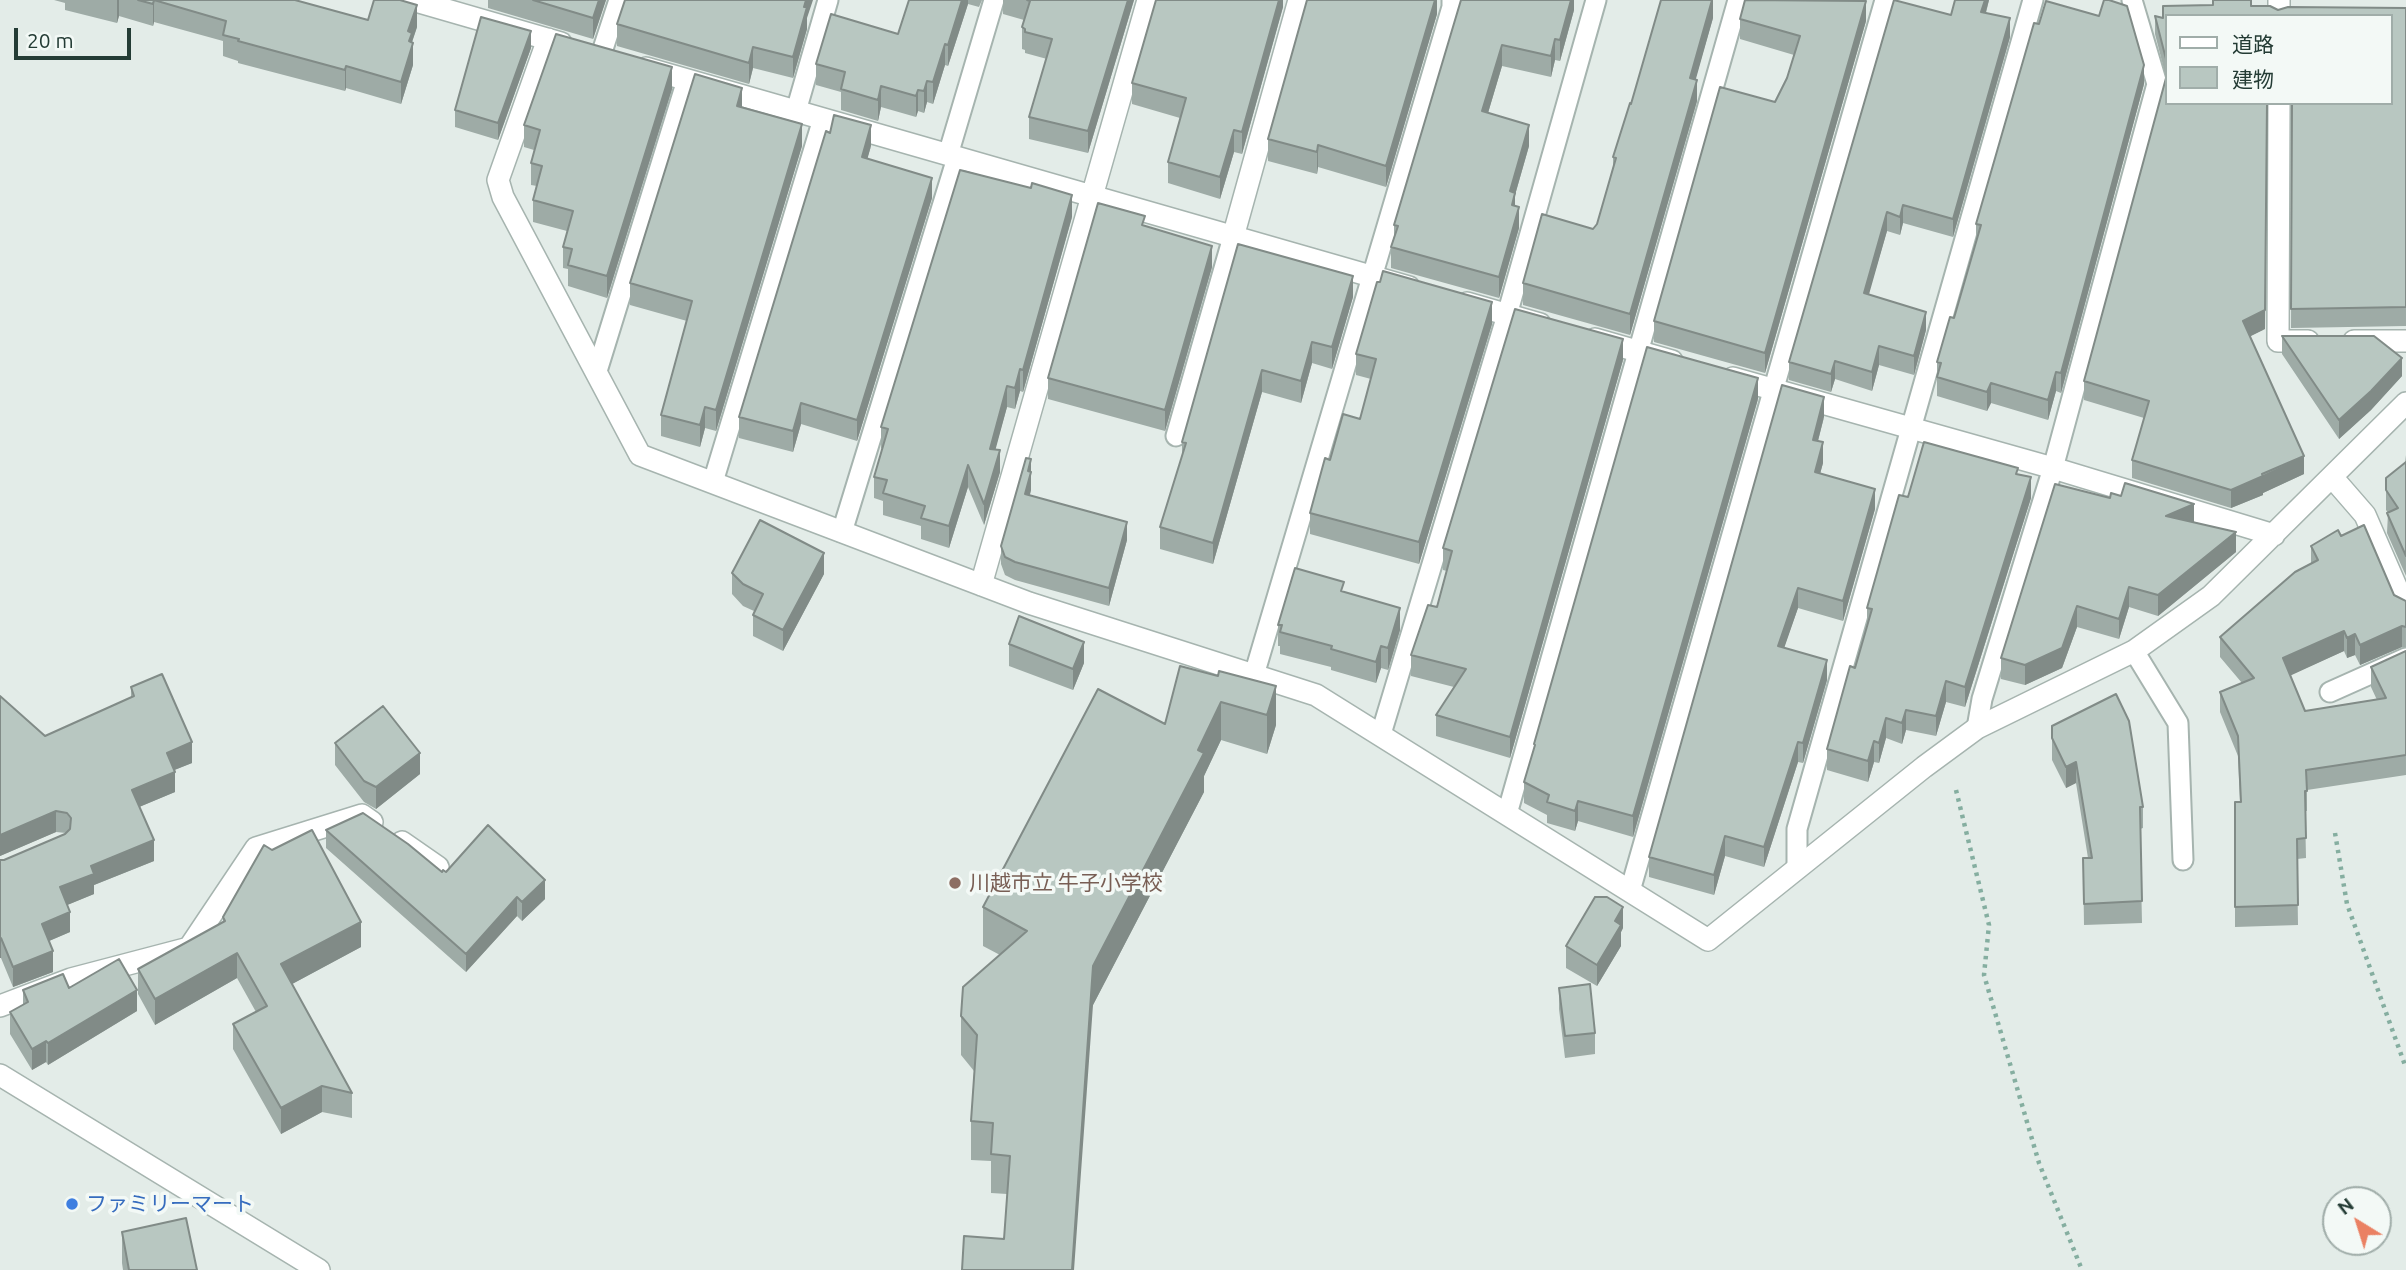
<!DOCTYPE html>
<meta charset="utf-8">
<style>
body{margin:0}
#map{position:relative;width:2406px;height:1270px;overflow:hidden;background:#e3ece8;font-family:Ubuntu,"Noto Sans JP",sans-serif}
canvas{display:block}
.legend{position:absolute;left:2165px;top:14px;width:228px;height:91px;box-sizing:border-box;background:#f3f9f6;border:2px solid #a0ada9;margin:0;padding:9px 12px;list-style:none;font-size:21px;color:#243c35}
.legend li{display:flex;align-items:center;gap:14px;height:35px}
.legend b{width:35px;border:2px solid #a0ada9}
.north{position:absolute;left:2322px;top:1186px;width:70px;height:70px;box-sizing:border-box;background:#f3f9f6;border:2px solid #a0ada9;border-radius:50%;rotate:322deg;font-size:19px;font-weight:700;line-height:28px;text-align:center;color:#243c35}
.north::after{content:'';display:block;margin:auto;width:24px;height:32px;background:#ea8163;clip-path:polygon(50% 0,100% 100%,50% 72%,0 100%)}
.scale{position:absolute;left:14px;top:28px;width:117px;height:32px;box-sizing:border-box;border:4px solid #243c35;border-top:0;padding-left:9px;font-size:21px;line-height:24px;white-space:nowrap;color:#243c35;-webkit-text-stroke:5px #f3f9f6;paint-order:stroke}
</style>
<div id="map">
<canvas width="2406" height="1270"></canvas>
<ul class="legend">
<li><b style="height:9px;background:#fff"></b>道路</li>
<li><b style="height:19px;background:#b8c7c1"></b>建物</li>
</ul>
<div class="north">N</div>
<div class="scale">20 m</div>
</div>
<script>
const ctx = document.querySelector('canvas').getContext('2d');
ctx.lineJoin = 'round';
function poly(rows) {
  const path = new Path2D();
  for (const r of rows) {
    path.moveTo(r[0], r[1]);
    for (let i = 2; i < r.length; i += 2) path.lineTo(r[i], r[i + 1]);
  }
  return path;
}
function strokePath(path, color, width, dash) {
  ctx.strokeStyle = color;
  ctx.lineWidth = width;
  ctx.lineCap = dash ? 'butt' : 'round';
  ctx.setLineDash(dash || []);
  ctx.stroke(path);
}
function fill(path, color) {
  ctx.fillStyle = color;
  ctx.fill(path, 'evenodd');
}
function write(font, color, halo, rows, align = 'center') {
  ctx.font = font + ' Ubuntu,"Noto Sans JP",sans-serif';
  ctx.lineWidth = 7;
  ctx.setLineDash([]);
  ctx.textBaseline = 'middle';
  ctx.strokeStyle = halo;
  ctx.fillStyle = color;
  for (const [text, x, y, turn = 0] of rows) {
    ctx.save();
    ctx.translate(x, y);
    ctx.rotate((+turn || 0) * Math.PI / 180);
    ctx.textAlign = isNaN(turn) ? turn : align;
    if (halo) ctx.strokeText(text, 0, 0);
    ctx.fillText(text, 0, 0);
    ctx.restore();
  }
}
const lane = poly([
 [601,55,619,0],
 [796,111,828,0],
 [948,155,994,0],
 [597,371,687,80],
 [1176,436,1233,237],
 [713,482,823,119],
 [842,532,957,158],
 [2134,651,2178,723,2183,860],
 [1254,675,1452,7,1452,0],
 [2330,692,2406,658],
 [1977,728,1982,699,2053,468,2157,84,2132,0],
 [1381,734,1507,315,1596,0],
 [1507,814,1738,0],
 [1797,867,1797,829,2033,0],
 [1630,891,1885,0]
]);
const street = poly([
 [412,0,561,43],
 [2279,16,2279,0],
 [548,39,498,180,503,197,640,455,1029,603,1316,695,1708,940,1924,767,1977,728,2134,651,2211,596,2406,403],
 [646,68,1409,287],
 [2279,103,2278,341,2308,341],
 [1233,237,1299,0],
 [1467,303,1540,324],
 [1595,339,1672,361],
 [2354,341,2406,341],
 [1733,378,2053,468,2274,535],
 [2332,477,2365,515,2406,609],
 [981,585,1148,0],
 [402,842,438,867],
 [0,1006,71,979,189,948,256,848,362,815,372,822],
 [0,1075,319,1270]
]);
strokePath(lane, '#a6b4af', 23);
strokePath(street, '#a6b4af', 24);
strokePath(poly([
 [1956,790,1989,925,1984,975,2039,1163,2082,1270],
 [2335,833,2347,904,2406,1068]
]), '#85aea0', 4.5, [3.5, 5]);
strokePath(lane, '#fff', 19);
strokePath(street, '#fff', 21);
fill(poly([
 [54,0,295,0,368,20,417,27,412,42,413,65,401,104,346,88,345,91,238,63,238,61,223,56,223,41,154,22,153,26,119,16,117,23,65,10,65,3],
 [488,0,606,0,593,39,488,8],
 [909,0,982,0,979,7,968,4,948,66,945,65,933,104,927,102,924,113,918,111,916,117,881,107,878,121,841,110,841,92,816,85,816,64,898,34],
 [1003,0,1134,0,1088,153,1029,139,1029,117,1047,59,1025,53,1025,50,1022,49,1022,27,1024,20,1003,14],
 [1283,0,1283,7,1242,154,1234,152,1220,199,1168,183,1168,162,1180,118,1132,104,1132,83],
 [1437,0,1437,14,1386,187,1318,167,1317,174,1268,161,1268,139],
 [1515,0,1574,0,1574,10,1560,61,1555,60,1551,77,1502,66,1488,113,1529,146,1515,195,1515,206,1519,228,1499,298,1391,268,1391,247,1394,238,1394,225],
 [1713,0,1713,18,1695,80,1697,101,1630,335,1523,305,1523,283,1593,229,1597,224,1613,167,1613,157,1631,104],
 [1955,0,1989,0,1986,13,2010,37,1953,237,1903,223,1900,235,1887,231,1868,295,1926,330,1914,375,1879,365,1872,391,1835,379,1831,392,1789,380,1789,362,1951,15],
 [2213,0,2251,0,2251,6,2270,6,2278,10,2288,7,2406,8,2406,326,2291,328,2292,103,2390,103,2390,16,2166,16,2166,77,2155,34,2155,16,2163,18,2163,6,2213,5],
 [807,18,807,29,793,78,753,68,749,84,617,46,617,24],
 [1740,19,1866,21,1765,373,1654,342,1654,321,1775,102,1787,78,1794,55,1740,39],
 [531,48,498,140,455,127,455,110],
 [2144,84,2061,393,2056,391,2048,420,1991,403,1987,411,1937,396,1937,362,1954,318,1976,241,1976,224],
 [672,89,607,298,568,286,568,269,563,268,563,247,567,231,533,222,533,200,537,186,531,185,531,163,534,150,524,147,524,125],
 [742,107,802,146,716,431,705,428,700,447,661,436,661,415,687,321,630,305,630,283],
 [871,146,867,159,932,198,857,441,801,424,793,452,739,438,739,417],
 [1072,217,1023,392,1020,391,1015,409,1007,407,995,449,1000,472,984,525,968,487,949,548,921,539,921,526,883,515,883,501,874,498,874,477,882,449,881,448,881,427],
 [1145,226,1212,267,1165,431,1048,399,1048,378],
 [1238,244,1353,297,1332,369,1312,363,1301,403,1262,392,1213,564,1160,549,1160,527,1182,456,1182,442],
 [1492,324,1419,564,1310,534,1310,513,1330,460,1360,419,1371,379,1356,375,1356,354],
 [2265,329,2250,336,2304,474,2263,493,2263,495,2231,508,2132,478,2132,460,2144,418,2084,400,2084,381],
 [2282,336,2402,376,2371,410,2339,439,2282,354],
 [1623,360,1510,758,1436,736,1436,715,1454,687,1411,676,1411,655,1437,607,1447,571,1443,570,1443,548],
 [1758,399,1633,837,1578,821,1575,831,1547,823,1547,815,1524,803,1524,782,1534,750,1534,744],
 [1824,417,1818,441,1823,463,1820,474,1875,509,1843,621,1798,608,1784,647,1827,680,1803,763,1798,762,1764,867,1725,856,1714,895,1649,877,1649,857],
 [2406,455,2406,576,2387,533,2388,513,2386,510,2386,478,2405,463],
 [1031,459,1031,490,1030,495,1127,540,1109,606,1015,580,1005,575,1001,564,1001,546],
 [2018,474,2031,498,1965,707,1946,702,1936,736,1906,730,1902,744,1886,738,1879,763,1874,762,1868,782,1827,770,1827,749,1855,668,1867,627,1867,608,1908,497],
 [2194,522,2236,552,2158,616,2129,607,2119,639,2077,627,2062,668,2025,685,2001,679,2001,658],
 [2341,536,2394,595,2406,601,2406,647,2402,647,2360,665,2355,655,2347,658,2344,651,2290,675,2305,711,2377,700,2371,687,2371,667,2406,651,2406,775,2307,790,2307,811,2305,811,2306,858,2297,859,2298,925,2235,927,2235,802,2240,802,2238,756,2220,712,2220,692,2242,683,2220,657,2220,637,2311,564,2311,546],
 [732,573,824,574,783,651,753,636,753,615,754,611,743,606,732,594],
 [1344,592,1400,630,1388,670,1381,668,1376,683,1331,670,1331,667,1280,654,1280,646,1278,646,1278,625],
 [1009,644,1084,663,1073,690,1009,666],
 [1218,676,1276,686,1276,725,1267,754,1221,740,1204,776,1204,792,1093,1005,1004,1239,1007,1194,991,1193,991,1161,971,1160,971,1121,974,1071,961,1055,961,1016,1000,955,983,946,983,907,1165,724],
 [131,687,192,763,174,770,175,792,139,807,154,861,94,885,94,894,67,905,70,932,49,941,53,972,13,987,1,958,0,958,4,860,66,833,56,832,0,856,0,696,45,736,131,697],
 [2052,726,2143,807,2143,828,2140,829,2142,923,2084,925,2083,858,2088,858,2076,783,2066,788,2052,760],
 [335,743,420,774,376,809,364,802,335,765],
 [326,830,442,872,545,899,522,921,517,916,466,972,326,848],
 [223,917,361,947,292,984,352,1093,352,1118,322,1112,281,1134,233,1049,233,1024,256,1012,237,978,155,1025,138,994,138,969,223,922],
 [1623,928,1621,932,1621,946,1597,986,1566,968,1566,946],
 [69,988,137,1011,48,1065,46,1062,32,1070,10,1034,10,1012,23,1005,23,990],
 [1559,988,1595,1033,1595,1054,1565,1058,1559,1009],
 [122,1232,197,1270,123,1270,122,1263]
]), '#9eaba6');
fill(poly([
 [117,0,119,0,119,16,117,23],
 [154,0,154,22,153,26,153,4],
 [599,0,606,0,593,39,593,18],
 [806,0,813,0,807,18,807,29,793,78,793,57],
 [962,0,968,0,968,4,948,66,948,45],
 [1128,0,1134,0,1088,153,1088,131],
 [1279,0,1283,0,1283,7,1242,154,1242,132],
 [1435,0,1437,0,1437,14,1386,187,1386,166],
 [1571,0,1574,0,1574,10,1560,61,1560,40],
 [1712,0,1713,0,1713,18,1690,100,1690,78],
 [1985,0,1989,0,1981,30,1981,12],
 [1866,1,1866,21,1765,373,1765,353],
 [417,5,417,27,412,42,413,43,413,65,401,104,401,82,408,31],
 [2010,18,2010,37,1953,237,1953,219],
 [531,31,531,48,498,140,498,123],
 [1555,39,1555,60,1551,77,1551,56],
 [945,44,945,65,933,104,933,82],
 [1502,45,1502,66,1482,133,1482,111],
 [753,47,753,68,749,84,749,63],
 [2144,65,2144,84,2061,393,2061,373],
 [346,66,346,88,345,91,345,70],
 [672,67,672,89,607,298,607,276],
 [1697,80,1697,101,1630,335,1630,314],
 [927,81,927,102,924,113,924,91],
 [881,86,881,107,878,121,878,100],
 [742,88,742,109,737,106],
 [918,90,918,111,916,117,916,96],
 [2267,103,2265,329,2243,340,2243,321],
 [802,124,802,146,716,431,716,410],
 [871,125,871,146,862,178,862,157],
 [1529,125,1529,146,1515,195,1515,214,1512,226,1510,191],
 [1234,130,1234,152,1220,199,1220,177],
 [1318,145,1318,167,1317,174,1317,152],
 [932,178,932,198,857,441,857,420],
 [1072,195,1072,217,1023,392,1023,370],
 [1903,205,1903,223,1900,235,1900,217],
 [1519,207,1519,228,1499,298,1499,277],
 [1887,212,1887,231,1864,312,1864,293],
 [1212,246,1212,267,1165,431,1165,410],
 [1353,276,1353,297,1332,369,1332,347],
 [1492,302,1492,324,1419,564,1419,542],
 [1926,312,1926,330,1914,375,1914,356],
 [1623,339,1623,360,1510,758,1510,737],
 [1312,342,1312,363,1301,403,1301,381],
 [1879,346,1879,365,1872,391,1872,372],
 [2402,358,2402,376,2371,410,2339,439,2339,420],
 [1835,361,1835,379,1831,392,1831,374],
 [1020,369,1020,391,1015,409,1015,388],
 [1262,370,1262,392,1213,564,1213,543],
 [2056,372,2056,391,2048,420,2048,400],
 [1758,378,1758,399,1633,837,1633,816],
 [1991,383,1991,403,1987,411,1987,392],
 [1007,386,1007,407,990,470,990,449],
 [1824,397,1824,417,1813,460,1813,440],
 [801,403,801,424,793,452,793,431],
 [705,407,705,428,700,447,700,425],
 [1823,442,1823,463,1815,492,1815,472],
 [1000,450,1000,472,984,525,984,504],
 [2304,456,2304,474,2263,493,2263,495,2231,508,2231,490],
 [1031,459,1031,490,1025,511,1025,494,1028,471],
 [968,465,968,487,949,548,949,526],
 [2031,477,2031,498,1965,707,1965,687],
 [1875,489,1875,509,1843,621,1843,601],
 [2194,504,2194,524,2166,516],
 [1127,522,1127,540,1109,606,1109,588],
 [2236,532,2236,552,2158,616,2158,595],
 [824,553,824,574,783,651,783,630],
 [2129,587,2129,607,2119,639,2119,619],
 [1798,588,1798,608,1778,666,1778,646],
 [2077,606,2077,627,2062,668,2025,685,2025,665],
 [1400,608,1400,630,1388,670,1388,648],
 [2402,626,2402,647,2360,665,2360,645],
 [2344,631,2344,651,2283,679,2283,658],
 [2355,634,2355,655,2347,658,2347,638],
 [1084,642,1084,663,1073,690,1073,669],
 [1381,646,1381,668,1376,683,1376,662],
 [1827,660,1827,680,1803,763,1803,743],
 [1946,681,1946,702,1936,736,1936,716],
 [1276,686,1276,725,1267,754,1267,715],
 [1221,702,1221,740,1204,776,1204,792,1093,1005,1074,1270,1072,1270,1093,966,1198,750],
 [1906,710,1906,730,1902,744,1902,723],
 [1886,718,1886,738,1879,763,1879,743],
 [1874,741,1874,762,1868,782,1868,761],
 [192,742,192,763,167,773,167,753],
 [1798,742,1798,762,1764,867,1764,847],
 [420,753,420,774,376,809,376,787],
 [2076,762,2076,783,2066,788,2066,767],
 [175,772,175,792,132,810,132,790],
 [1578,801,1578,821,1575,831,1575,811],
 [56,811,56,832,0,856,0,835],
 [1725,836,1725,856,1714,895,1714,875],
 [154,840,154,861,94,885,94,894,60,908,60,887,91,866],
 [545,880,545,899,522,921,522,902],
 [517,897,517,916,466,972,466,954],
 [1623,907,1623,928,1621,932,1621,946,1597,986,1597,965,1615,921],
 [70,912,70,932,42,944,42,924],
 [361,922,361,947,281,990,281,964],
 [0,938,1,938,1,958,0,958],
 [53,951,53,972,13,987,13,967],
 [237,953,237,978,155,1025,155,999],
 [137,990,137,1011,48,1065,48,1043],
 [46,1041,46,1062,32,1070,32,1049],
 [322,1086,322,1112,281,1134,281,1108]
]), '#818b87');
const building = poly([
 [138,0,295,0,368,20,374,0,400,0,417,5,408,31,412,33,409,41,413,43,401,82,346,66,345,70,238,41,239,39,223,35,226,21,154,0,153,4,138,0],
 [533,0,599,0,593,18,533,0],
 [625,0,806,0,804,7,807,7,793,57,753,47,749,63,617,24,625,0],
 [909,0,962,0,948,45,945,44,933,82,927,81,924,91,918,90,916,96,881,86,878,100,841,89,845,72,816,64,831,14,898,34,909,0],
 [1027,0,1128,0,1088,131,1029,117,1052,39,1025,32,1025,29,1022,27,1030,1,1027,0],
 [1156,0,1279,0,1242,132,1234,130,1220,177,1168,162,1186,98,1132,83,1156,0],
 [1307,0,1435,0,1386,166,1318,145,1317,152,1268,139,1307,0],
 [1461,0,1571,0,1560,40,1555,39,1551,56,1502,45,1482,111,1529,125,1510,191,1515,193,1512,205,1519,207,1499,277,1391,247,1398,226,1394,225,1461,0],
 [1661,0,1712,0,1690,78,1697,80,1630,314,1523,283,1542,214,1593,229,1597,224,1616,158,1613,157,1630,103,1631,104,1661,0],
 [1745,0,1866,1,1765,353,1654,321,1720,87,1775,102,1787,78,1800,36,1740,19,1745,0],
 [1894,0,1951,15,1955,0,1985,0,1981,12,2010,18,1953,219,1903,205,1900,217,1887,212,1864,293,1926,312,1914,356,1879,346,1872,372,1835,361,1831,374,1789,362,1894,0],
 [2104,0,2109,0,2127,6,2144,65,2061,373,2056,372,2048,400,1991,383,1987,392,1937,377,1941,363,1937,362,1950,317,1954,318,1981,225,1976,224,2034,23,2039,24,2046,1,2099,16,2104,0],
 [2213,0,2251,0,2251,6,2270,6,2278,10,2288,7,2406,8,2406,307,2291,309,2292,103,2390,103,2390,16,2166,16,2166,59,2155,16,2163,18,2163,6,2213,5,2213,0],
 [481,17,531,31,498,123,455,110,481,17],
 [556,34,672,67,607,276,568,265,572,249,563,247,573,211,533,200,542,166,531,163,540,130,524,125,556,34],
 [695,74,742,88,737,106,802,124,716,410,705,407,700,425,661,415,692,301,630,283,695,74],
 [2166,78,2166,103,2267,103,2265,310,2243,321,2304,456,2262,474,2263,476,2231,490,2132,460,2149,401,2084,381,2166,78],
 [834,115,871,125,862,157,932,178,857,420,801,403,793,431,739,417,826,131,830,133,834,115],
 [960,170,1031,188,1032,183,1072,195,1023,370,1020,369,1015,388,1007,386,990,449,1000,450,984,504,968,465,949,526,921,518,925,506,883,493,887,480,874,477,888,429,881,427,960,170],
 [1098,203,1145,216,1142,225,1212,246,1165,410,1048,378,1098,203],
 [1238,244,1353,276,1332,347,1312,342,1301,381,1262,370,1213,543,1160,527,1186,443,1182,442,1238,244],
 [1383,271,1492,302,1419,542,1310,513,1325,458,1330,460,1343,414,1360,419,1376,359,1356,354,1377,282,1380,282,1383,271],
 [1515,309,1623,339,1510,737,1436,715,1466,669,1411,655,1428,605,1437,607,1452,551,1443,548,1515,309],
 [2282,336,2374,336,2402,358,2371,391,2339,420,2282,336],
 [1647,347,1758,378,1633,816,1578,801,1575,811,1547,802,1549,795,1524,782,1535,745,1534,744,1647,347],
 [1782,385,1824,397,1813,440,1823,442,1815,472,1875,489,1843,601,1798,588,1778,646,1827,660,1803,743,1798,742,1764,847,1725,836,1714,875,1649,857,1782,385],
 [1924,442,2018,468,2016,474,2031,477,1965,687,1946,681,1936,716,1906,710,1902,723,1886,718,1879,743,1874,741,1868,761,1827,749,1850,666,1855,668,1872,609,1867,608,1899,495,1908,497,1924,442],
 [1026,458,1031,459,1028,471,1031,472,1025,494,1127,522,1109,588,1015,562,1005,557,1001,546,1026,458],
 [2406,462,2406,556,2387,513,2398,508,2386,490,2386,478,2406,462],
 [2125,483,2194,504,2166,516,2236,532,2158,595,2129,587,2119,619,2077,606,2062,648,2025,665,2001,658,2055,484,2110,498,2111,493,2121,496,2125,483],
 [760,520,824,553,783,630,753,615,763,594,743,584,732,573,760,520],
 [2364,525,2394,595,2406,601,2406,627,2402,626,2360,645,2355,634,2347,638,2344,631,2283,658,2305,711,2386,698,2371,667,2406,651,2406,755,2306,770,2307,791,2305,791,2306,838,2297,839,2298,905,2235,907,2235,802,2241,802,2238,736,2220,692,2254,678,2220,637,2295,572,2318,560,2311,546,2338,530,2341,536,2364,525],
 [1295,568,1344,582,1341,591,1400,608,1388,648,1381,646,1376,662,1331,649,1332,646,1280,632,1282,625,1278,625,1295,568],
 [1019,616,1084,642,1073,669,1009,644,1019,616],
 [1180,666,1218,676,1219,671,1276,686,1267,715,1221,702,1198,750,1204,753,1093,966,1072,1270,962,1270,964,1236,1004,1239,1010,1156,991,1154,993,1123,971,1121,977,1035,961,1016,963,987,1027,931,983,907,1098,689,1165,724,1180,666],
 [162,674,192,742,167,753,175,772,132,790,154,840,91,866,94,874,60,887,70,912,42,924,53,951,13,967,1,938,0,938,0,860,4,860,65,834,70,829,71,818,67,813,56,811,0,835,0,696,45,736,134,696,131,687,162,674],
 [2116,694,2129,721,2143,807,2140,807,2142,901,2084,904,2083,858,2092,858,2076,762,2066,767,2052,738,2052,726,2116,694],
 [383,706,420,753,376,787,364,781,335,743,383,706],
 [363,813,408,844,442,872,443,870,446,872,488,825,545,880,522,902,517,897,466,954,326,830,363,813],
 [312,830,361,922,281,964,352,1093,322,1086,281,1108,233,1024,267,1006,237,953,155,999,138,969,225,921,223,917,264,845,272,850,312,830],
 [1595,897,1607,897,1623,907,1615,921,1621,925,1597,965,1566,946,1595,897],
 [119,959,137,990,48,1043,46,1041,32,1049,10,1012,28,1002,23,990,63,974,69,988,119,959],
 [1590,984,1595,1033,1565,1036,1559,988,1590,984],
 [186,1218,197,1270,129,1270,122,1232,186,1218]
]);
fill(building, '#b8c7c1');
strokePath(building, '#818b87', 2);
for (const [x, y, r, color] of [
 [955,883,7,"#8d6e63"],
 [72,1204,7,"#3f7fe0"]
]) {
  const dot = new Path2D();
  dot.arc(x, y, r, 0, 2 * Math.PI);
  ctx.fillStyle = color;
  ctx.fill(dot);
  strokePath(dot, '#f3f9f6', 2.5);
}
write('21px', '#785e54', '#f3f9f6', [
 ["川越市立 牛子小学校",969,883]
], 'left');
write('21px', '#366cbe', '#f3f9f6', [
 ["ファミリーマート",86,1204]
], 'left');
</script>
